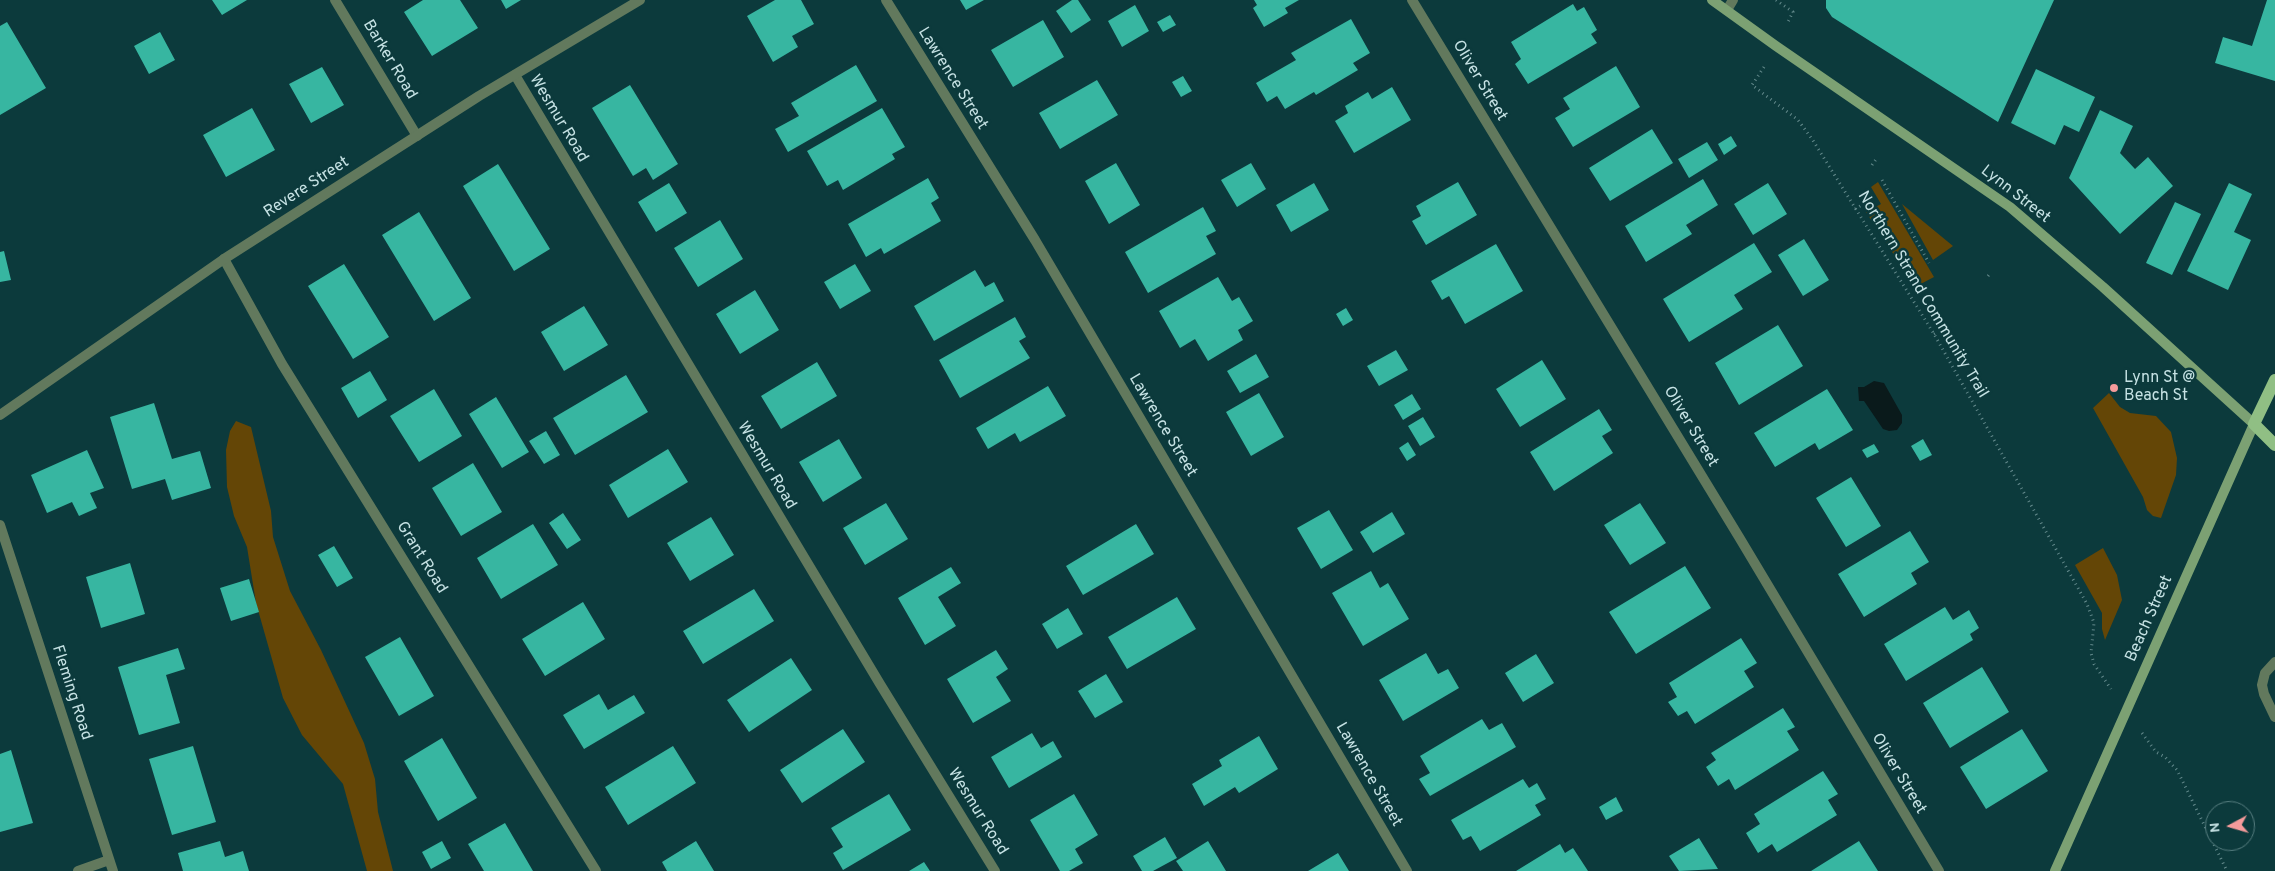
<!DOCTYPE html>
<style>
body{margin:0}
#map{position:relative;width:2275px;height:871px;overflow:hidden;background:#0c3a3c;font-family:Overpass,sans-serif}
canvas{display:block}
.north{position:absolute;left:2205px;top:801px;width:50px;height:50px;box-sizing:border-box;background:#0c3a3c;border:1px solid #567d7f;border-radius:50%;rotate:264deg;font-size:14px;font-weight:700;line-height:20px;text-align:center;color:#c6e2e4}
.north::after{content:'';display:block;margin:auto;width:18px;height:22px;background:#f59b9b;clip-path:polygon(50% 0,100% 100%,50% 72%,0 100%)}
</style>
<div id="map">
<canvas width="2275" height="871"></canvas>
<div class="north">N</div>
</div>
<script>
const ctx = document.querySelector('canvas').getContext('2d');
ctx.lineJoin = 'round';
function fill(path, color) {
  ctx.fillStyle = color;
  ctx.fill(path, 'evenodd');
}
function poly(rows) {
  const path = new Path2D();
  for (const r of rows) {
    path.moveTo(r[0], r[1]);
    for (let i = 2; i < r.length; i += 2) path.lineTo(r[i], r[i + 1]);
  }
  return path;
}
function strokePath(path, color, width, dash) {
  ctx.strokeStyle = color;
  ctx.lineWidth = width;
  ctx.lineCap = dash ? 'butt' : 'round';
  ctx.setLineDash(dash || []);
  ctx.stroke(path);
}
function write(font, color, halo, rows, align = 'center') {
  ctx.font = font + ' Overpass,sans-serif';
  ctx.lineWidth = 5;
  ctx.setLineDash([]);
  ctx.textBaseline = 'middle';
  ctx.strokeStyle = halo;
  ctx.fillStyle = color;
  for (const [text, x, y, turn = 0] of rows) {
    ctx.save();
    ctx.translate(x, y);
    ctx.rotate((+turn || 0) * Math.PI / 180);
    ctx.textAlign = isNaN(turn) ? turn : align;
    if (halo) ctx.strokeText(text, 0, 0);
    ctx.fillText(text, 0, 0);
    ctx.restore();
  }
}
fill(poly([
 [1878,182,1934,277,1915,287,1866,212,1881,204,1871,187],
 [1902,204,1953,246,1933,260],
 [2109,393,2120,407,2130,413,2156,416,2171,432,2177,458,2176,475,2161,518,2153,516,2147,510,2143,497,2093,408],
 [236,421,251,427,271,511,273,537,290,591,321,650,364,743,375,779,378,812,393,871,367,871,343,784,302,735,283,698,256,603,247,547,234,516,227,487,226,450,230,431],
 [2103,548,2117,575,2122,600,2105,640,2102,629,2102,613,2075,565]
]), '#644606');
fill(poly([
 [1874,381,1884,383,1902,415,1902,423,1897,430,1889,431,1883,429,1864,401,1859,401,1858,387,1864,387]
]), '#0a1a1b');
fill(poly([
 [212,0,247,0,222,15],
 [423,0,460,0,478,28,432,56,404,12],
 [501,0,521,0,506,9],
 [775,0,801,0,814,24,792,36,798,47,773,62,747,16],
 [960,0,984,0,966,10],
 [1072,0,1078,0,1091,20,1071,33,1056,11],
 [1254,0,1299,0,1285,8,1288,13,1264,27,1253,8,1257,5],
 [1826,0,2054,0,1998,122,1832,17,1826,8],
 [2267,0,2275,0,2275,81,2215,63,2223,37,2252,46],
 [1573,4,1577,11,1584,7,1597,30,1591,34,1597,43,1528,84,1515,64,1521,59,1511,42],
 [1135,5,1149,31,1122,47,1108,21],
 [1170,15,1176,25,1163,32,1157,22],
 [1351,19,1370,53,1353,63,1358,70,1316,95,1314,92,1285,109,1277,96,1267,102,1256,83,1296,60,1291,53],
 [1043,20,1064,57,1013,87,991,50],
 [7,22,46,88,0,115,0,26],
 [160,32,175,60,149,74,134,46],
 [856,65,877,101,788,152,775,129,799,116,791,103],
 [1616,66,1640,107,1573,147,1555,118,1570,109,1563,98],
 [322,67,344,105,311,123,289,84],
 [2036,69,2095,97,2079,132,2064,125,2055,145,2011,123],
 [1183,76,1192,91,1181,97,1172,82],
 [1097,80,1118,115,1060,149,1039,113],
 [630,85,678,164,653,180,646,168,633,176,592,108],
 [1392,87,1411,120,1354,153,1335,121,1348,113,1345,106,1368,92,1372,99],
 [252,108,275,150,226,177,203,135],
 [882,108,905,147,892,154,895,159,843,190,838,180,827,186,807,151],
 [2100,110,2133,126,2120,153,2135,169,2148,157,2173,186,2120,234,2069,178],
 [1652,129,1673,163,1610,201,1589,168],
 [1731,136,1737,146,1724,155,1718,144],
 [1707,142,1718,160,1689,178,1678,159],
 [1116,163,1140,205,1109,224,1085,181],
 [1251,163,1266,189,1237,207,1221,180],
 [498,164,550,249,514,271,463,186],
 [928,178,939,198,931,203,941,221,884,254,881,248,866,257,848,224],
 [1703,179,1718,205,1686,225,1692,234,1646,262,1625,226],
 [1458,182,1477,215,1426,245,1412,221,1421,216,1416,206],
 [669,183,687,213,656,232,638,202],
 [1314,183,1329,210,1291,232,1276,205],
 [1768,183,1787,214,1753,235,1734,204],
 [2229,183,2252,194,2234,232,2251,240,2228,290,2187,271],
 [2175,202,2201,214,2172,275,2146,263],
 [1203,207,1216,231,1206,236,1216,254,1148,293,1125,252],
 [419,212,471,298,434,321,382,235],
 [720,220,743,259,698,287,674,248],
 [1804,239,1829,280,1803,296,1778,255],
 [1754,243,1772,272,1734,295,1743,309,1689,342,1663,299],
 [1496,244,1523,291,1465,324,1449,296,1442,300,1431,281],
 [4,251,11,280,0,282,0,252],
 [344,264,389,337,353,359,308,286],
 [855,264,871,291,840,309,824,282],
 [975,270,985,287,994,282,1004,301,934,341,914,306],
 [1218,277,1232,301,1239,297,1253,321,1238,330,1243,340,1208,361,1195,339,1180,348,1159,311],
 [755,290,779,330,740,354,716,314],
 [584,306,608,345,564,371,541,332],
 [1346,308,1353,320,1343,326,1336,314],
 [1015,317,1026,337,1019,341,1030,358,960,398,939,360],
 [1778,325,1803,366,1739,405,1715,363],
 [1396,350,1408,370,1379,386,1367,366],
 [1256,354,1269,377,1240,393,1227,371],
 [1542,360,1566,399,1520,427,1496,389],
 [817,362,837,396,781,429,761,396],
 [370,371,387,400,358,418,341,388],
 [626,375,648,412,575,455,553,418],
 [1048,386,1066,416,1020,442,1015,433,988,449,976,428],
 [434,389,462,436,419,462,390,416],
 [1827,389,1853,430,1819,450,1815,443,1775,467,1754,433],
 [1259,393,1284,437,1251,456,1226,412],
 [1412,394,1421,409,1403,420,1394,405],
 [496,397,529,452,502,468,469,414],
 [154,403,172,459,200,451,211,488,172,500,165,479,132,489,110,417],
 [1599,409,1612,430,1602,436,1613,453,1554,491,1530,452],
 [1423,417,1435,437,1420,446,1408,426],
 [546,431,560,455,544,464,529,441],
 [839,439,862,478,823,502,799,462],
 [1923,439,1932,455,1920,461,1911,446],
 [1408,442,1416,455,1407,461,1399,448],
 [1874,444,1879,452,1867,458,1862,450],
 [668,449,688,482,628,518,609,485],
 [87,450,104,488,90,493,97,508,79,516,72,502,47,513,31,475],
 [473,463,502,512,461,536,432,488],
 [1851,477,1881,526,1846,547,1816,498],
 [886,503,908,539,865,565,843,528],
 [1640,503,1666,543,1630,565,1604,525],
 [1329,510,1353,550,1321,569,1297,528],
 [1392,512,1405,534,1373,553,1360,532],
 [563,513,581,540,567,549,549,523],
 [711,517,734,555,690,581,667,543],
 [533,524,558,565,501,599,477,558],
 [1136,524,1154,554,1083,595,1066,566],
 [1910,531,1929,562,1911,573,1917,584,1864,617,1838,574],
 [334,546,353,578,337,587,318,555],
 [130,563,145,614,101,628,86,577],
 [1685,566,1711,608,1636,654,1609,612],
 [951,567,961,583,938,597,956,626,925,645,898,598],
 [1371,571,1380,588,1388,583,1409,619,1363,646,1332,593],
 [249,579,259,612,231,621,220,588],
 [754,589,774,621,703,664,683,631],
 [1177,597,1196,629,1127,669,1108,637],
 [583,602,605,639,545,676,522,639],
 [1945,607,1953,620,1969,610,1979,628,1970,634,1973,640,1906,681,1884,644],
 [1068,608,1083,634,1057,649,1042,624],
 [400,637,434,696,399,716,365,657],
 [1741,638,1757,663,1744,671,1754,687,1695,724,1687,711,1678,716,1668,702,1677,697,1669,683],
 [178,648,185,669,166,675,180,723,139,735,118,667],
 [996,650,1008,669,996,677,1011,701,973,723,947,679],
 [1426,653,1438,674,1448,669,1459,688,1403,721,1379,680],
 [1536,654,1554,683,1523,702,1505,673],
 [791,658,812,690,749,732,727,700],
 [1982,667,2009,712,1950,748,1923,703],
 [1106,674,1123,702,1095,718,1078,691],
 [599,694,608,710,634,695,645,713,584,749,563,715],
 [1783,708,1795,727,1787,731,1799,750,1735,790,1729,779,1718,786,1706,767,1716,760,1711,753],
 [1482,719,1489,730,1502,723,1516,747,1430,796,1419,779,1430,773,1420,756],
 [843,729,865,762,802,803,780,770],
 [2022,729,2048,771,1986,809,1960,767],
 [1032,733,1041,748,1053,741,1062,757,1009,788,991,757],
 [1259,736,1278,769,1239,793,1235,787,1204,806,1192,784,1222,766,1219,760],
 [442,738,477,798,438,821,404,761],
 [193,746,216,822,172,835,149,759],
 [673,746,696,783,628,825,605,787],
 [11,750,33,823,0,832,0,754],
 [1823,771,1838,794,1828,800,1837,815,1777,852,1772,844,1758,853,1746,833,1760,824,1754,814],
 [1523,779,1529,788,1537,783,1546,799,1535,805,1541,815,1480,851,1471,836,1463,840,1451,820],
 [889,794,911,830,843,870,833,853,843,847,831,828],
 [1074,794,1098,835,1075,849,1083,863,1069,871,1060,871,1030,820],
 [1616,797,1623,811,1606,820,1599,807],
 [505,823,533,871,484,871,468,844],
 [1165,837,1177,858,1153,871,1142,871,1133,856],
 [1699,838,1718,869,1679,871,1669,856],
 [220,841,225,857,243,851,249,871,183,871,178,853],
 [442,841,451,858,431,869,422,852],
 [696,841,714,871,667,871,662,862],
 [1208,841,1226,871,1183,871,1176,861],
 [1859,841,1878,871,1811,871],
 [1560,844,1565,853,1573,848,1588,871,1516,871],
 [1338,853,1349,871,1308,871],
 [924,862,930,871,909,871]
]), '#37b6a1');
strokePath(poly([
 [1776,0,1793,12,1787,24],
 [1764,67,1752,85,1798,120,1812,139,1934,334,2087,604,2094,623,2091,653,2094,664,2111,689],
 [1872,165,1877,158],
 [1882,180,1929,263],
 [1855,209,1862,205],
 [1988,276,1991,272],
 [1934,334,1941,330],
 [2142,733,2156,752,2165,757,2177,770,2227,871]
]), '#648a8c', 3, [1, 4]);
strokePath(poly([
 [2275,662,2265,673,2262,685,2264,694,2275,717]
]), '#62795d', 10);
strokePath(poly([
 [335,0,417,136],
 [886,0,1035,240,1407,871],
 [515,75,880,684,995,871],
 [224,259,282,364,596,871],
 [0,525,113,871],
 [78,871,109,860]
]), '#62795d', 10);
strokePath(poly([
 [1412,0,1739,537,1939,871],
 [1727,10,1733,0],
 [0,415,224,259,479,96,640,0]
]), '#62795d', 10);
strokePath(poly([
 [1712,0,1776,46,2010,207,2103,287,2254,424,2055,871]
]), '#7ca173', 10);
strokePath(poly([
 [2275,380,2254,424,2275,445]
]), '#90bf84', 12);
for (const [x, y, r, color] of [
 [2114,388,5,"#f59b9b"]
]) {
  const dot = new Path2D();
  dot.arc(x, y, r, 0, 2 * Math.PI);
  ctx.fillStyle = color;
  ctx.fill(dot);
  strokePath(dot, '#0c3a3c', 2);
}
write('16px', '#c6e2e4', '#0c3a3c', [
 ["Barker Road",389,60,59],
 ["Lawrence Street",952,79,58],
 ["Oliver Street",1479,81,59],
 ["Wesmur Road",558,119,59],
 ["Revere Street",307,188,-33],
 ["Lynn Street",2015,195,38],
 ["Northern Strand Community Trail",1922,295,59],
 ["Lawrence Street",1162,426,59],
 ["Oliver Street",1690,427,59],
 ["Wesmur Road",766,466,59],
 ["Grant Road",421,558,58],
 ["Beach Street",2150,619,-66],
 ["Fleming Road",71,693,72],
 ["Oliver Street",1898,774,59],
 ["Lawrence Street",1368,775,60],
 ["Wesmur Road",977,812,58]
]);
write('16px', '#c6e2e4', '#0c3a3c', [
 ["Lynn St @",2124,379],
 ["Beach St",2124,397]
], 'left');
</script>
